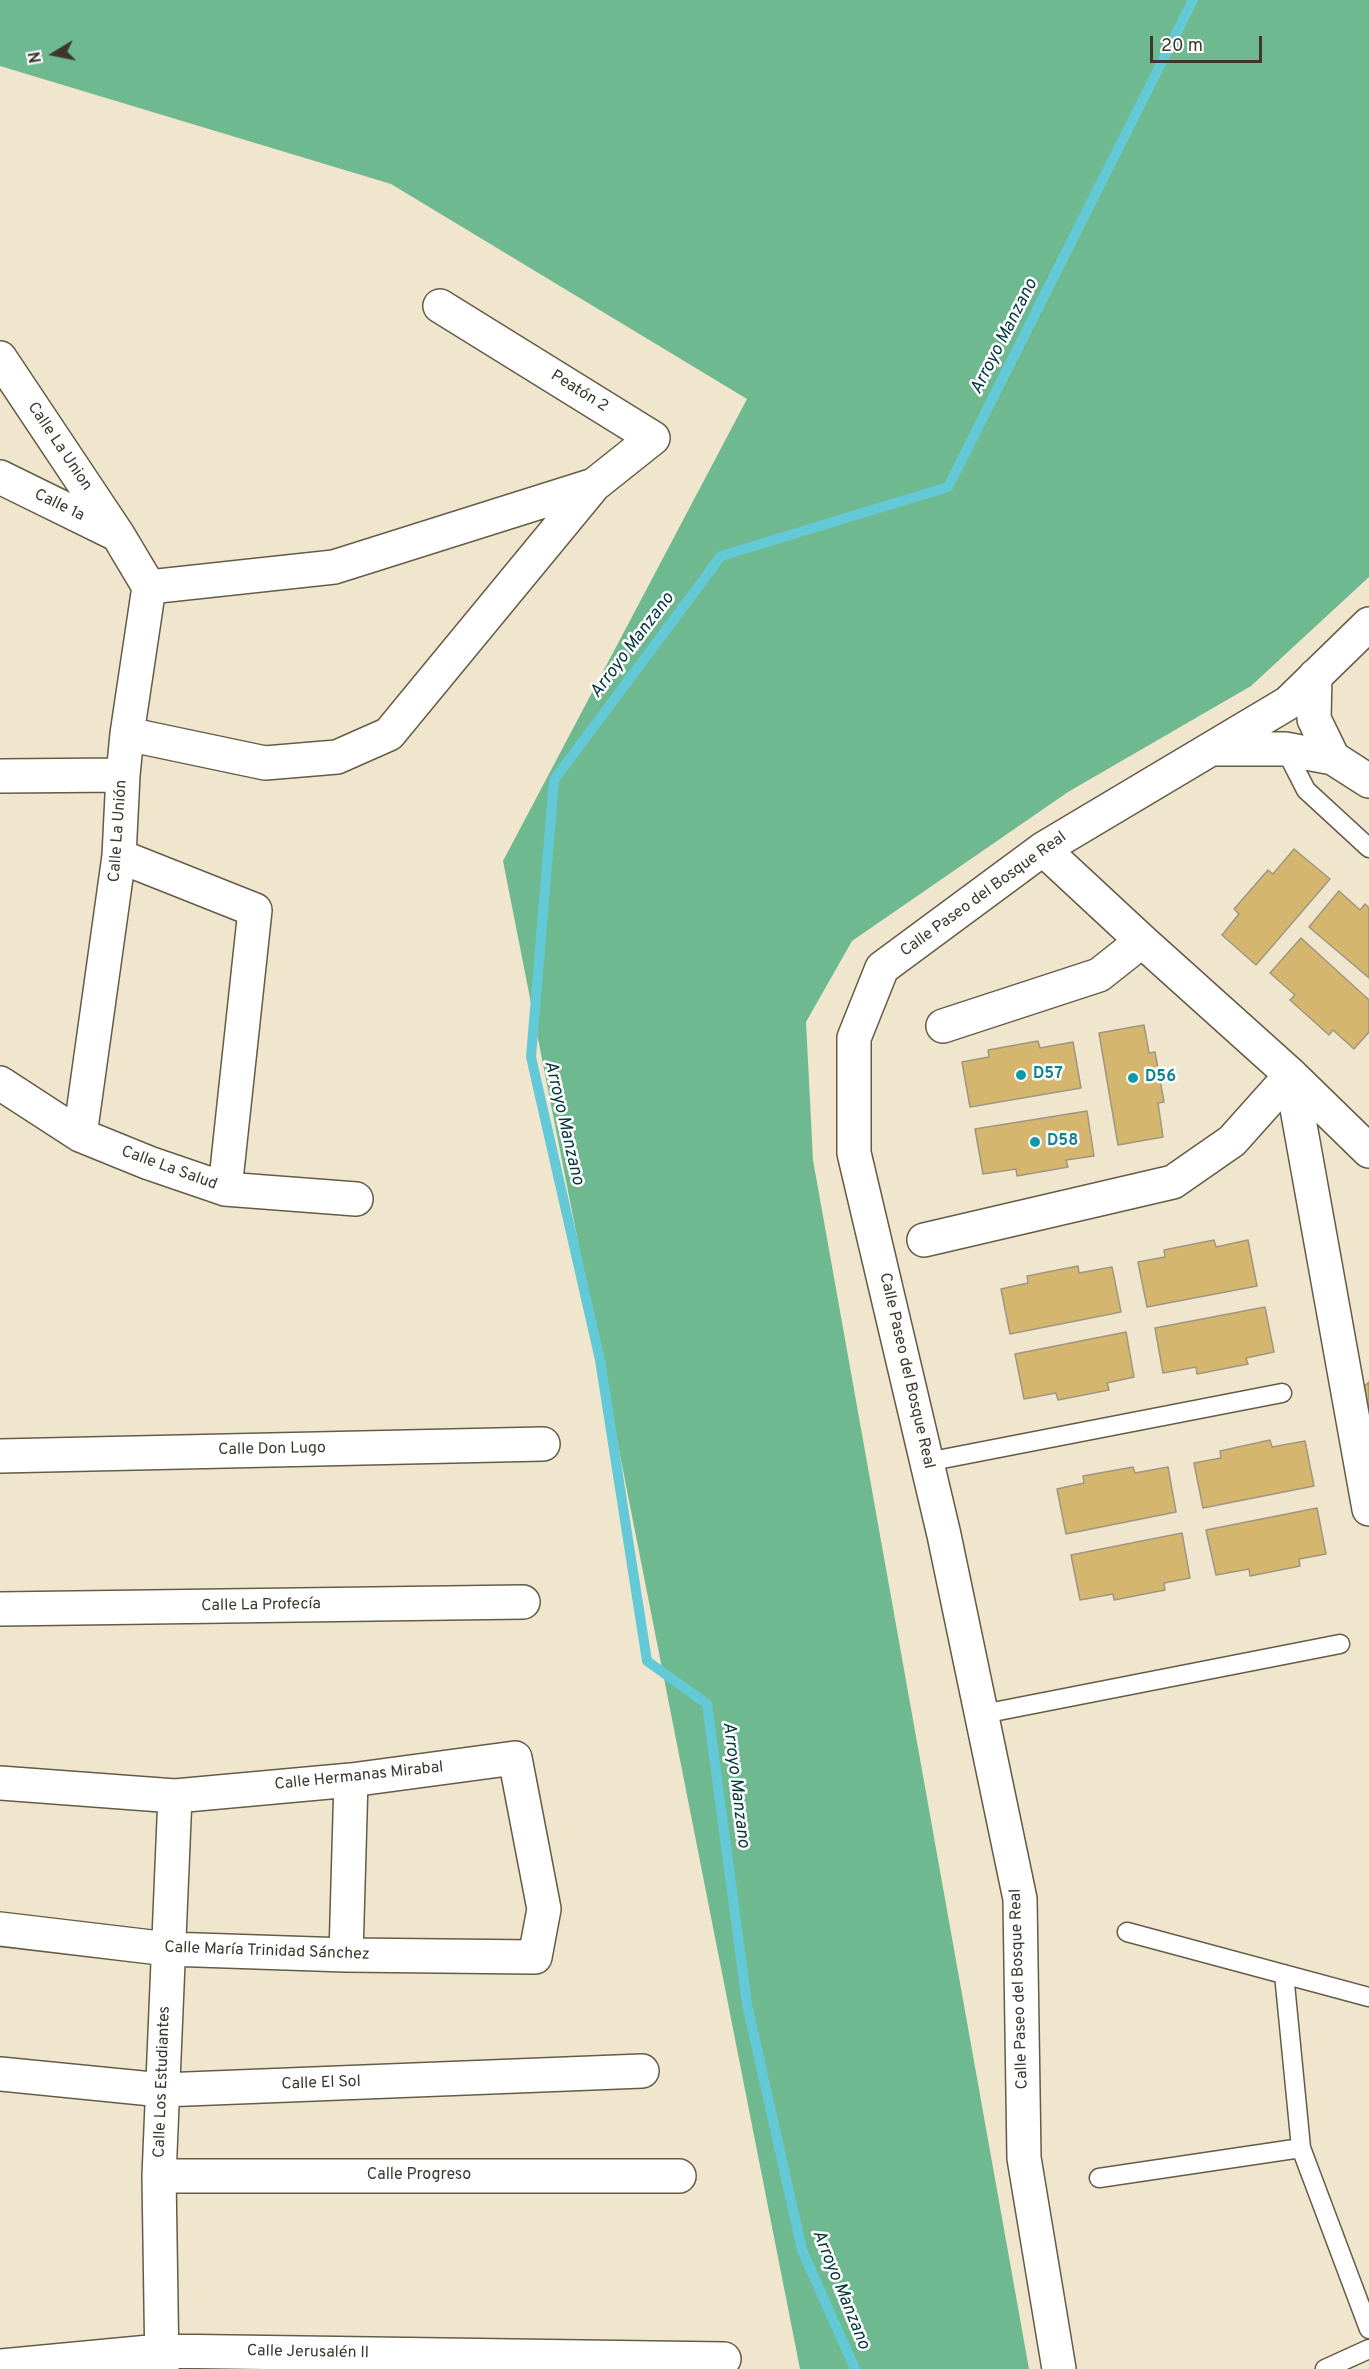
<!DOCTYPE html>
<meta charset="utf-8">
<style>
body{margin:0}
#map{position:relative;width:1369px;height:2369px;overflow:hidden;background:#f0e5cd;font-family:Overpass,sans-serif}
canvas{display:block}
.north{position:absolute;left:24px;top:24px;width:60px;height:60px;-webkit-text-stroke:4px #fff;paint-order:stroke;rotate:260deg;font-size:16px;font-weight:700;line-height:24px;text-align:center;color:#3d382f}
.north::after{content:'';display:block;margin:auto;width:21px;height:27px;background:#3d382f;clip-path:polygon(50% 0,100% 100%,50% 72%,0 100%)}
.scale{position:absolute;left:1150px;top:36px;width:112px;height:27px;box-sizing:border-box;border:3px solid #3d382f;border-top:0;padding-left:8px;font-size:18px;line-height:21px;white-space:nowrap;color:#3d382f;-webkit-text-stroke:4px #fff;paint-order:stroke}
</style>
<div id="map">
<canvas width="1369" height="2369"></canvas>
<div class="north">N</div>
<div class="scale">20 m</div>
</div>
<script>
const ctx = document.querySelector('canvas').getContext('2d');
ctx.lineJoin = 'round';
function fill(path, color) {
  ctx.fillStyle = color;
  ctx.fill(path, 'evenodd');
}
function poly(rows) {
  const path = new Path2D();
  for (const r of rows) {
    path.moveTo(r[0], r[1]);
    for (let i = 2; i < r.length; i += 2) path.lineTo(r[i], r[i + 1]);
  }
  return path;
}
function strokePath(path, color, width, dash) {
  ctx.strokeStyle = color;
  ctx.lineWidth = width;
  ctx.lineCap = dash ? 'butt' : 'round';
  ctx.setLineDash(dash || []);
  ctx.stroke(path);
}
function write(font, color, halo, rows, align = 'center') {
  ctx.font = font + ' Overpass,sans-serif';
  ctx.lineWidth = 5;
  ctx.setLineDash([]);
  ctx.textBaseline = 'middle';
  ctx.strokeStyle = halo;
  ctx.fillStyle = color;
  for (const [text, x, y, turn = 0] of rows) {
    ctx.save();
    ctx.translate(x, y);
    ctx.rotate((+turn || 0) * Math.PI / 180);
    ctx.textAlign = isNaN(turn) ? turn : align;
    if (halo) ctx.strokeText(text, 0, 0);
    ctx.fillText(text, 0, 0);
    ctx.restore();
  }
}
fill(poly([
 [0,0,1369,0,1369,577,1251,686,1068,792,852,941,806,1022,813,1160,1029,2369,800,2369,503,861,747,399,391,184,0,66]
]), '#6fb990');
strokePath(poly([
 [855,2369,802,2250,747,2004,707,1704,647,1661,600,1360,531,1057,554,780,721,556,948,487,1193,0]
]), '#63c9d7', 10);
const building = poly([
 [1294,849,1330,879,1256,965,1222,935,1239,914,1234,909,1268,870,1273,874,1294,849],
 [1339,891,1360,910,1365,904,1369,908,1369,978,1309,927,1339,891],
 [1301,938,1369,1000,1369,1032,1354,1049,1333,1030,1329,1035,1290,1000,1295,995,1270,973,1301,938],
 [1144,1025,1149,1053,1155,1052,1164,1102,1158,1103,1163,1137,1118,1145,1099,1033,1144,1025],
 [1038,1041,1040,1048,1073,1042,1081,1088,970,1107,962,1062,989,1057,988,1050,1038,1041],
 [1087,1111,1094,1156,1066,1160,1068,1167,1017,1176,1016,1169,983,1174,975,1129,1087,1111],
 [1214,1240,1216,1247,1248,1240,1257,1286,1147,1307,1138,1262,1165,1257,1164,1250,1214,1240],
 [1078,1266,1079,1273,1112,1267,1121,1312,1010,1334,1001,1289,1028,1283,1027,1276,1078,1266],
 [1265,1307,1274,1352,1246,1358,1248,1364,1197,1374,1196,1367,1163,1373,1155,1328,1265,1307],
 [1126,1332,1134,1377,1107,1383,1109,1390,1058,1400,1056,1393,1024,1399,1015,1354,1126,1332],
 [1369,1382,1369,1419,1351,1398,1369,1382],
 [1270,1440,1272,1447,1305,1441,1314,1486,1203,1508,1194,1463,1221,1458,1220,1451,1270,1440],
 [1133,1467,1135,1473,1168,1467,1176,1512,1066,1534,1057,1489,1084,1483,1083,1476,1133,1467],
 [1317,1508,1326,1554,1299,1559,1300,1566,1250,1576,1249,1569,1216,1575,1206,1530,1317,1508],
 [1182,1533,1190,1578,1164,1583,1165,1590,1114,1600,1113,1594,1080,1600,1071,1555,1182,1533]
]);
fill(building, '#d5b66f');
strokePath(building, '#a09680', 1.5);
const service = poly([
 [1285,749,1306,790,1369,848],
 [927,1462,1282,1393],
 [983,1714,1340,1644],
 [1127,1932,1369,1997],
 [1284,1974,1301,2148,1369,2329],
 [1099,2178,1301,2148],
 [1325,2369,1369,2349]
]);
const minor = poly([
 [0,358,118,535,149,587,127,734,123,775,119,856,80,1135],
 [0,477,116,534],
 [149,587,334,567,594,485],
 [1315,676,1314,719,1333,758],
 [127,734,265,763,337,757,389,734,594,485,653,438,440,306],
 [1211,749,1285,749,1333,758,1369,781],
 [0,776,123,775],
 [1043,849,1142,941,1291,1075,1369,1151],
 [119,856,255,910,225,1189],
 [943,1026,1099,975,1142,941],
 [1291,1075,1369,1509],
 [0,1083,80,1135,149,1163,225,1189,356,1199],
 [924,1240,1173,1182,1232,1141,1291,1075],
 [0,1456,543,1444],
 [0,1609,523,1602],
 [0,1783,175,1796,351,1780,515,1758,544,1909,535,1957,346,1955,168,1949,0,1929],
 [346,1955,351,1780],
 [0,2074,162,2090,642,2071],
 [159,2176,679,2176],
 [0,2366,160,2351,724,2359],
 [162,2369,159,2176,175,1796],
 [1059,2369,1024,2158,1020,1899,944,1535,854,1153,854,1038,882,968,1043,849,1288,703,1369,624]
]);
strokePath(service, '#655c47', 21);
strokePath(minor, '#655c47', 36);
strokePath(service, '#fff', 18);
strokePath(minor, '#fff', 33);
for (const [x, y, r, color] of [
 [1021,1075,6,"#0f9aa8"],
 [1133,1078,6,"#0f9aa8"],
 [1035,1142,6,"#0f9aa8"]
]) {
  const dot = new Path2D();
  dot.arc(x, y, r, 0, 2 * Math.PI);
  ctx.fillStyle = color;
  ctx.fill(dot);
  strokePath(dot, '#fff', 2);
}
write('16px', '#3d382f', '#fff', [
 ["Peatón 2",579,392,32],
 ["Calle La Union",59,447,56],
 ["Calle 1a",59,506,26],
 ["Calle La Unión",119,831,-86],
 ["Calle Paseo del Bosque Real",984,895,-36],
 ["Calle La Salud",169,1169,20],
 ["Calle Paseo del Bosque Real",906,1371,77],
 ["Calle Don Lugo",272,1450,-1],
 ["Calle La Profecía",261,1606,-1],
 ["Calle Hermanas Mirabal",359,1777,-6],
 ["Calle María Trinidad Sánchez",267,1952,2],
 ["Calle Paseo del Bosque Real",1020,1989,-92],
 ["Calle Los Estudiantes",163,2082,-88],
 ["Calle El Sol",321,2084,-2],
 ["Calle Progreso",419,2176],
 ["Calle Jerusalén II",308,2353,1]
]);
write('bold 16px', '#0d838f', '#fff', [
 ["D57",1033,1075],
 ["D56",1145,1078],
 ["D58",1047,1142]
], 'left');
write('italic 18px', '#03363d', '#fff', [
 ["Arroyo Manzano",1005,337,-63],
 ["Arroyo Manzano",633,646,-53],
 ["Arroyo Manzano",563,1123,77],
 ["Arroyo Manzano",735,1785,83],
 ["Arroyo Manzano",840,2290,68]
]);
</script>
